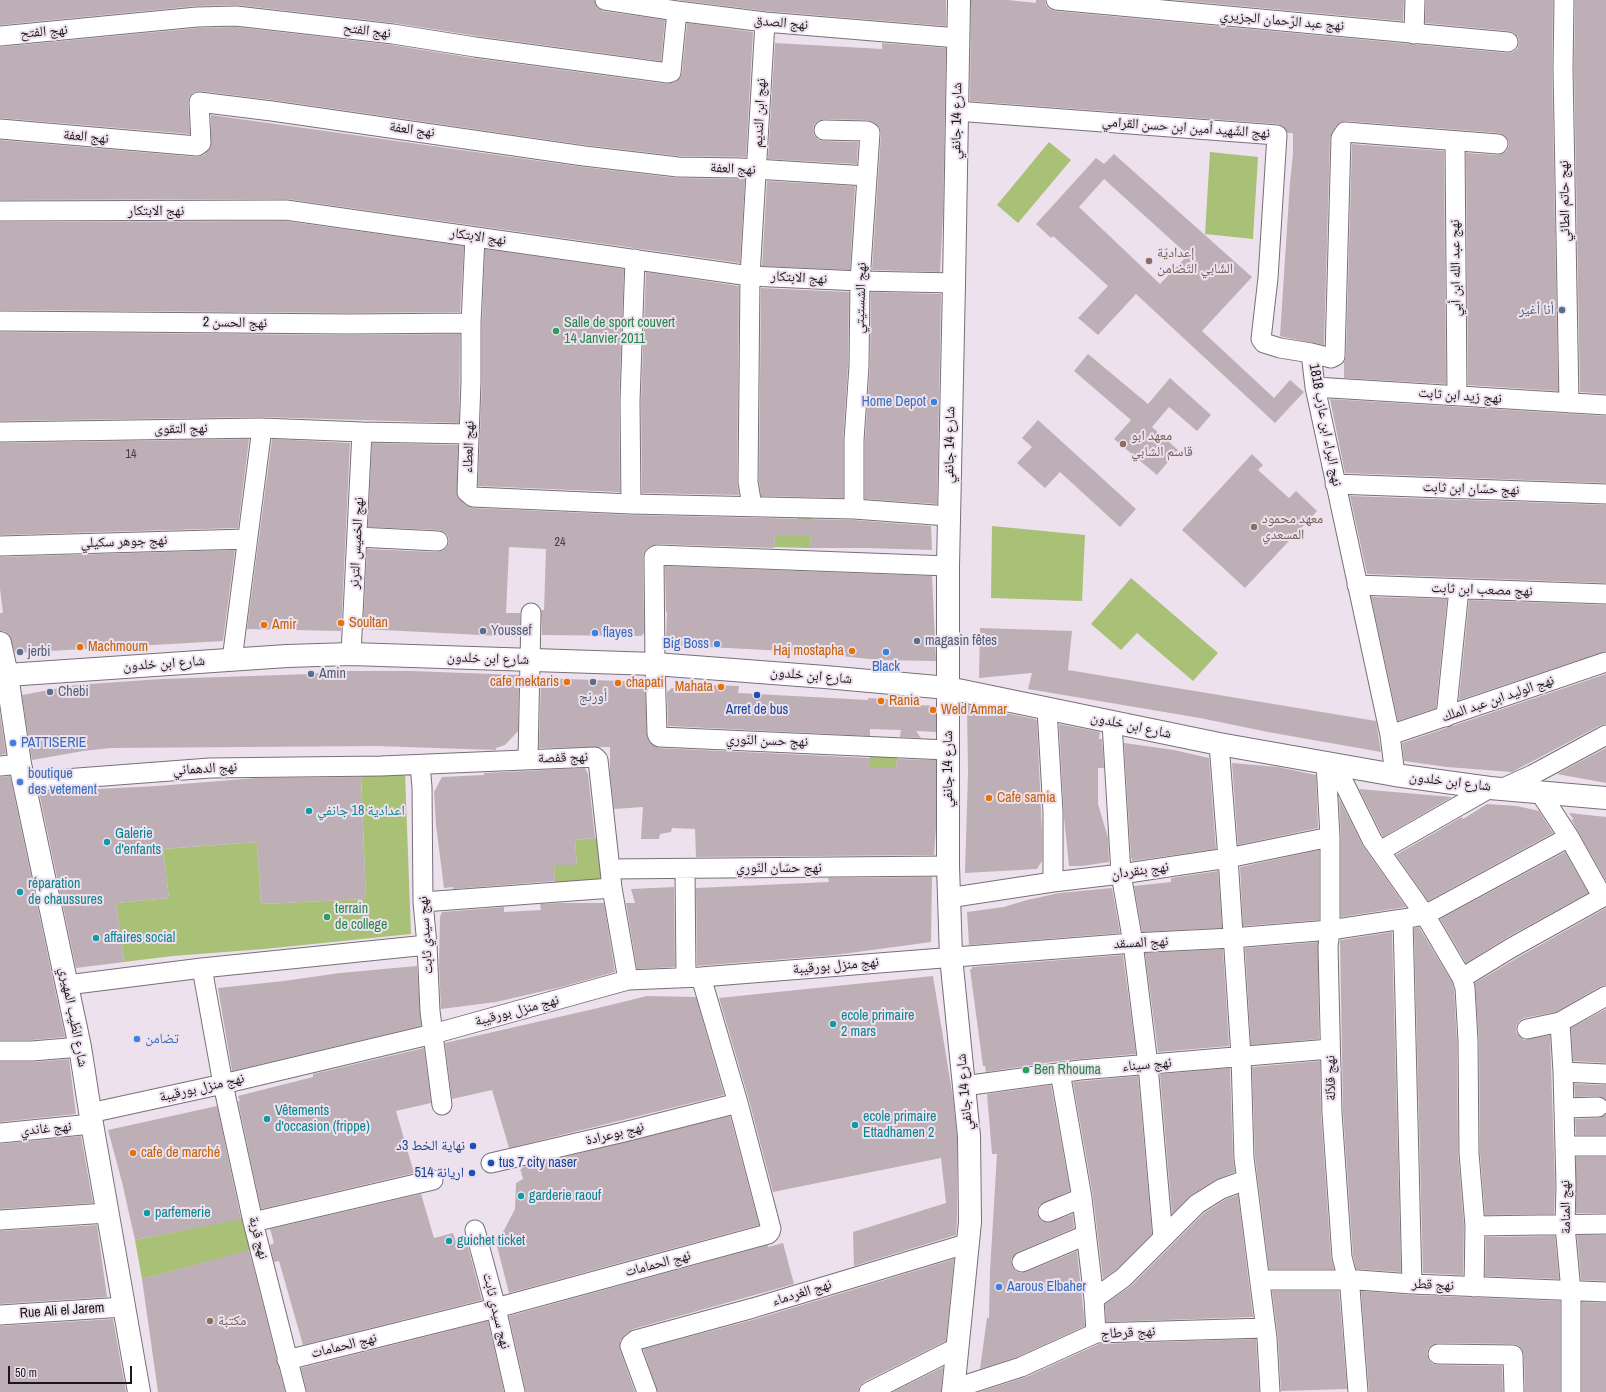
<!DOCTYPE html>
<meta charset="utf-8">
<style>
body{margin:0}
#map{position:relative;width:1606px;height:1392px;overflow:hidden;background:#ece1ed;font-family:"Archivo Narrow",sans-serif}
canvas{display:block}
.scale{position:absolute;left:8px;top:1366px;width:124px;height:18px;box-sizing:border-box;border:2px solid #1b171b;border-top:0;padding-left:5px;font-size:12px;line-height:14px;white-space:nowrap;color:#1b171b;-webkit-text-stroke:3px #ece1ed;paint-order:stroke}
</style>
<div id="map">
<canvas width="1606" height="1392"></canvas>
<div class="scale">50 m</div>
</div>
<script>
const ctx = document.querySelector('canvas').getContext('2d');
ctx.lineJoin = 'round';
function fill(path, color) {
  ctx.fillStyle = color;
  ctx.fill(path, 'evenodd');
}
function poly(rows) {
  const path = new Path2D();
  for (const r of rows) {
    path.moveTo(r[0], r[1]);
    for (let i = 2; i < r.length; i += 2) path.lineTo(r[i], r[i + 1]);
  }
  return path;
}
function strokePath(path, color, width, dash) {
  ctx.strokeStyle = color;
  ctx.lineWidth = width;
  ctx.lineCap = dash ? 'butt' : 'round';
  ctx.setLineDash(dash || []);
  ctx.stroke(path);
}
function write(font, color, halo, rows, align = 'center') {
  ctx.font = font + ' "Archivo Narrow","Noto Naskh Arabic",sans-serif';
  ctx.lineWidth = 4;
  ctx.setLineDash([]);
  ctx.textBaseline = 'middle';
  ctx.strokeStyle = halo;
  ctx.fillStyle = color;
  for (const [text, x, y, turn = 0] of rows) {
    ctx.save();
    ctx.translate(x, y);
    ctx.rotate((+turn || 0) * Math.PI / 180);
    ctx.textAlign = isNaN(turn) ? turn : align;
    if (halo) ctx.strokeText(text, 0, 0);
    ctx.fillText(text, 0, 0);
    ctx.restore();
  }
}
fill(poly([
 [1049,142,1071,160,1018,223,997,205],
 [1210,152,1258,157,1253,239,1205,234],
 [798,512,813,512,810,548,774,547,775,536,797,536],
 [992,526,1085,535,1082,601,991,598],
 [1131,578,1218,653,1193,681,1137,633,1121,650,1091,624],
 [870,751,898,752,896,768,885,768,884,810,869,804],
 [405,773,411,934,264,949,173,956,124,962,116,903,169,898,163,849,257,842,261,904,366,899,361,774],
 [597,838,601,882,555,884,554,865,577,865,575,840],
 [247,1217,255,1249,142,1279,135,1240]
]), '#a9c176');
fill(poly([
 [0,0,594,0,598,8,603,11,665,20,661,61,477,36,394,23,237,5,196,6,0,25],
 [678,0,946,0,946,26,766,11],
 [971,0,1008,0,1036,3,1036,0,1045,0,1046,5,1049,9,1055,11,1507,53,1513,52,1517,49,1519,43,1518,37,1514,33,1509,31,1425,23,1426,0,1553,0,1552,68,1558,391,1468,385,1466,153,1497,155,1502,154,1507,151,1509,145,1508,140,1504,135,1499,133,1346,121,1341,122,1336,126,1330,138,1324,345,1283,337,1280,336,1290,182,1293,154,1293,133,1287,133,1283,126,1278,124,970,101],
 [1175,0,1404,0,1403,21],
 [1575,0,1606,0,1606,394,1580,392,1574,68],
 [687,23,753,32,746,157,679,156,585,145,273,100,200,91,194,92,189,97,188,103,190,134,0,118,0,47,198,28,236,27,392,45,473,58,667,84,675,82,680,78,682,73],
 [775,43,882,49,882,43,946,48,943,214,940,272,872,270,881,134,880,128,873,122,867,120,824,119,818,121,814,125,813,129,814,135,819,140,824,141,858,142,857,164,768,159],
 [211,115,583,167,677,178,745,179,740,263,287,199,0,200,0,140,197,157,204,155,211,147],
 [1352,144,1444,151,1446,384,1344,378,1344,362,1346,356],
 [1114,154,1252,277,1202,331,1274,398,1290,380,1304,392,1275,423,1136,294,1098,335,1078,318,1108,286,1053,236,1051,238,1036,224,1096,158,1104,164],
 [1104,179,1188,255,1160,284,1079,207],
 [767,181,855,186,850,270,762,266],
 [285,221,464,246,460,312,349,313,0,310,0,222],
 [485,249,624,269,619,401,620,492,478,486,482,382,482,323],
 [646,272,739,286,737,482,739,495,642,493,641,401],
 [761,288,849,292,848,366,843,440,843,498,761,496,759,481],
 [871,292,941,294,937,504,865,499,865,440,870,367],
 [0,332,349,335,460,334,459,423,262,417,0,421],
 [1088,354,1148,404,1170,378,1211,415,1197,431,1169,407,1152,427,1178,450,1157,475,1114,439,1131,420,1074,371],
 [1330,399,1606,416,1606,483,1345,473],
 [1038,420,1136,509,1120,527,1060,472,1045,488,1017,463,1032,447,1022,438],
 [249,439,238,528,0,535,0,443],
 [272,439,350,443,341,631,247,629],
 [372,443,458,445,457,496,466,505,473,508,631,515,853,520,931,526,932,550,867,548,810,548,811,536,775,536,774,548,657,544,648,548,644,552,643,557,644,633,641,636,542,635,541,610,544,610,546,549,509,547,506,613,520,613,520,637,363,629,367,549,437,552,443,551,447,547,449,542,448,536,444,532,439,530,368,527],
 [1252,454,1263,465,1258,470,1289,498,1296,491,1317,511,1245,588,1182,530],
 [1350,496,1606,505,1606,583,1367,574],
 [235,550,223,641,15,653,9,635,4,631,0,631,0,613,3,613,0,589,0,557],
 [665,566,932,576,936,661,879,660,804,652,670,645,666,640,667,611,666,613],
 [1371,597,1447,599,1436,708,1398,721],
 [1469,600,1606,605,1606,651,1459,700],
 [980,628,1072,631,1068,670,1376,721,1381,752,1268,732,1200,718,1028,689,1032,673,979,678],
 [329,671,411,671,519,675,518,731,505,745,496,748,496,750,376,746,111,748,83,751,32,760,22,695,76,685,161,679,311,674],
 [1606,674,1606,724,1601,725,1512,772,1447,767,1404,761,1402,743],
 [541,678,645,682,647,736,650,743,659,748,870,758,870,768,896,768,897,759,936,760,936,828,934,855,696,857,695,829,672,828,671,832,660,834,659,839,641,839,643,807,614,809,610,773,610,747,539,748],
 [706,685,739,686,738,693,868,700,868,698,903,700,902,704,936,706,936,732,916,731,921,738,900,737,901,730,870,729,870,736,668,726,667,692,672,688,706,690],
 [967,705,1035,719,1037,721,1042,832,1042,861,1037,869,965,873,968,773],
 [0,714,6,754,0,755],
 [1059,724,1100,732,1099,739,1102,739,1104,768,1098,768,1098,804,1108,838,1109,862,1082,866,1069,866,1064,817],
 [1124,743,1174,750,1209,758,1216,849,1132,861,1132,858,1131,858],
 [1606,748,1606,783,1557,774],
 [1232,763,1278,767,1316,775,1318,828,1238,845],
 [585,768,588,774,595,838,575,840,577,865,554,865,555,881,453,889,453,887,444,888,436,825,434,792,442,777,484,775,484,773],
 [10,776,65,1037,32,1040,0,1040,0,777],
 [361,777,366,899,261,904,257,842,163,849,169,898,116,903,124,962,76,968,39,792,157,786,257,778],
 [1359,789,1382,791,1452,797,1383,837],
 [1339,798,1363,846,1406,907,1341,917,1341,837],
 [1487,804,1517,806,1539,811,1553,833,1428,901,1396,855,1462,817,1463,819],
 [1569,813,1606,817,1606,881,1571,819,1574,820],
 [1319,850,1319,920,1243,926,1240,867],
 [1565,852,1588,893,1506,938,1466,963,1440,919],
 [1218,871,1222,928,1142,932,1134,886,1171,882,1171,878],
 [932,877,931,942,835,955,697,966,696,888,829,882,828,878],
 [674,887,675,967,637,969,626,903,635,903,631,889],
 [1112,888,1120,933,969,945,967,912,1004,907,1027,900,1059,893],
 [559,903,604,903,615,972,561,987,496,1002,441,1009,439,965,440,917,442,912,504,907,504,912,541,910,540,904],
 [1606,908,1606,985,1601,986,1556,1012,1524,1018,1519,1021,1516,1026,1516,1032,1519,1036,1524,1040,1550,1035,1555,1185,1554,1214,1485,1215,1480,1152,1479,1040,1475,983,1517,958],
 [1419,927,1452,982,1454,990,1457,1040,1458,1153,1464,1226,1463,1275,1423,1273,1414,928],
 [1392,932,1401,1272,1356,1269,1353,1255,1343,1112,1340,940],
 [1318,942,1319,1039,1251,1045,1245,948],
 [1223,949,1229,1046,1158,1052,1145,953],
 [1123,955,1136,1054,1058,1061,986,1072,985,1066,983,1066,970,969,972,969,972,967],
 [417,966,421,1026,232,1071,218,988,284,981,340,973],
 [933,976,953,1098,957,1137,957,1221,956,1235,854,1266,853,1232,946,1203,941,1158,773,1192,749,1100,719,998],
 [647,996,696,997,724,1095,509,1148,492,1090,452,1099,445,1043,598,1008],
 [1606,1009,1606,1063,1573,1061,1571,1028],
 [424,1048,431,1103,396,1111,414,1173,261,1209,238,1101,240,1101,238,1096,313,1077,313,1074],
 [69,1059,76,1114,0,1122,0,1062,33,1062],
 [1320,1061,1321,1114,1331,1258,1334,1269,1269,1269,1255,1157,1252,1067],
 [1230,1068,1233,1158,1235,1172,1215,1180,1191,1195,1172,1214,1160,1074],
 [1138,1076,1152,1234,1116,1270,1103,1279,1093,1196,1073,1082],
 [1574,1084,1606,1085,1606,1100,1598,1096,1575,1097],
 [1051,1085,1070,1191,1040,1205,1037,1210,1038,1216,1041,1220,1047,1223,1073,1214,1074,1228,1018,1252,1013,1256,1011,1260,1012,1266,1016,1271,1020,1273,1026,1272,1077,1251,1085,1326,1017,1357,980,1369,987,1318,989,1318,990,1271,997,1154,992,1154,987,1094],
 [217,1106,241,1219,135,1240,122,1182,108,1130],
 [1606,1114,1606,1135,1576,1135,1575,1119,1598,1118],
 [730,1116,759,1225,509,1293,495,1238,501,1236,515,1209,516,1183,523,1179,520,1168],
 [81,1136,93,1203,0,1209,0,1144],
 [1576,1157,1606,1157,1606,1213,1576,1213],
 [421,1194,434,1238,453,1233,457,1245,467,1243,482,1300,303,1345,279,1261,274,1262,270,1245,274,1243,270,1229],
 [1238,1195,1253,1317,1106,1322,1105,1304,1131,1286,1204,1213,1226,1199],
 [97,1225,107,1297,0,1304,0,1231],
 [1577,1235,1606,1235,1606,1281,1581,1280],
 [1555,1236,1559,1279,1485,1276,1486,1237],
 [783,1243,794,1284,633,1329,624,1336,620,1341,620,1350,635,1392,526,1392,509,1316,768,1245,768,1247],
 [249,1250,285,1392,158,1392,142,1279],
 [954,1259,946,1341,864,1382,860,1386,858,1392,658,1392,643,1349,756,1319],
 [1272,1291,1339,1291,1347,1389,1281,1391,1278,1337],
 [1361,1291,1412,1295,1560,1301,1560,1392,1525,1392,1524,1355,1522,1349,1518,1345,1513,1344,1438,1343,1432,1345,1428,1349,1427,1353,1429,1360,1433,1364,1438,1365,1502,1366,1503,1392,1369,1392],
 [1582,1302,1606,1303,1606,1392,1582,1392],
 [113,1319,126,1392,0,1392,0,1326],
 [488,1321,504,1392,307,1392,301,1368],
 [1256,1339,1259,1392,979,1392,1026,1377,1099,1344],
 [943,1367,941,1392,893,1392]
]), '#beafb6');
const minor = poly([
 [605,0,677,11,765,22,958,38],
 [1056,0,1508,42],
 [1564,0,1563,68,1569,403],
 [1414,34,1415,0],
 [0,36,197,17,236,16,393,34,475,47,668,73,671,72,677,11],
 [956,111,1277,135,1268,278,1261,339,1264,343,1280,348,1311,353],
 [0,129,197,146,201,143,199,102,272,111,584,156,678,167,739,168,867,176],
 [824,130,867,131,870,133,860,281,859,366,854,440,854,509],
 [1455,141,1457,395],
 [0,211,286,210,750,276,860,281,954,283],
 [475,237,471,323,471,382,467,492,473,497,631,504,854,509,948,516],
 [0,321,349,324,471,323],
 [1315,387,1606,405],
 [0,432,262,428,362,432,469,434],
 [1335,484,1606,494],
 [631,504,630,401,635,259],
 [752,506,748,482,750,276,765,22],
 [357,537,438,541],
 [0,546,247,539],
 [1357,585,1606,594],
 [351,654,362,432],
 [232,660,262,428],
 [1047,709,1053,812,1053,882],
 [1446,717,1459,589],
 [1112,723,1121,874,1133,943,1148,1065,1163,1238],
 [1390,735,1606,662],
 [1219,744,1228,858,1241,1056,1244,1158,1267,1338,1270,1392],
 [947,750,660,737,658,736,657,733,655,664,654,557,657,555,948,566],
 [528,759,531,613],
 [1326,763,1330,837,1330,930,1328,947,1332,1113,1342,1257,1350,1288,1358,1392],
 [420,765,422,787,423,902,427,945,430,1011,442,1105],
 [0,766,20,764],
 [1338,766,1339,773,1372,840,1425,915,1462,978,1465,988,1468,1040,1469,1153,1475,1226,1474,1287],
 [1395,775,1390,735,1315,387,1311,353,1331,358,1335,356,1341,138,1345,132,1498,144],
 [25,782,210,768,381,766,595,757,598,760,612,888,628,980],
 [1501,789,1532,775,1606,735],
 [1380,851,1490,788],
 [610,869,948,866],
 [685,869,686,977],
 [948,898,1053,882,1121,874,1228,858,1330,837],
 [423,902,612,888],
 [1403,919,1412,1284],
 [202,968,223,1084,253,1222,296,1392],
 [1462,978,1511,948,1601,898,1602,896,1569,837,1539,791],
 [67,985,202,968,427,945],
 [1560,1022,1563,1072,1566,1185,1565,1226,1571,1291,1571,1392],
 [1527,1029,1560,1022,1606,996],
 [0,1051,32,1051,80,1047],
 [1060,1072,1082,1198,1094,1299,1096,1333],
 [1563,1072,1606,1074],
 [964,1086,1080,1070,1330,1049],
 [1564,1108,1598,1107],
 [90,1113,223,1084,433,1034,628,980,701,977,1133,943,1232,938,1330,930,1403,919,1425,915,1569,837],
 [0,1133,92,1124],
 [1565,1146,1606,1146],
 [491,1163,624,1132,738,1103],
 [1048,1212,1082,1198],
 [0,1220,107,1213],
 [253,1222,433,1180],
 [1475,1226,1606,1224],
 [475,1230,496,1308,515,1392],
 [1022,1262,1086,1235],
 [1260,1280,1358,1280,1412,1284,1606,1292],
 [1094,1299,1123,1278,1197,1204,1221,1189,1246,1180],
 [0,1315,124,1307],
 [1438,1354,1513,1355,1514,1392],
 [287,1360,496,1308,768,1234,770,1232,771,1229,738,1103,701,977],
 [953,1389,1021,1367,1096,1333,1265,1328],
 [647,1392,630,1346,631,1344,636,1340,753,1308,969,1243],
 [869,1392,958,1347]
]);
const tertiary = poly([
 [0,643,7,675,20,764,80,1047,92,1124,139,1392],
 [7,675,287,656,351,654,655,664,825,677,948,688,1219,744,1395,775,1490,788,1606,798],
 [953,1392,970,1222,969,1136,951,957,948,866,948,566,954,283,959,0]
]);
strokePath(minor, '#796f79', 21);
strokePath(tertiary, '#796f79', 24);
strokePath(minor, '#fff', 19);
strokePath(tertiary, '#fff', 22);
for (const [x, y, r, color] of [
 [1149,261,4,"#8d6e63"],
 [1562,310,4,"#5c6f8a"],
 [556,331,4,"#2e9e5b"],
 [934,402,4,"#3f7fe0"],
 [1123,444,4,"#8d6e63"],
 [1254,527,4,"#8d6e63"],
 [341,623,4,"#e8710a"],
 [264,625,4,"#e8710a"],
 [483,631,4,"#5c6f8a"],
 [595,633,4,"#3f7fe0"],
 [917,641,4,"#5c6f8a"],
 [717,644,4,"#3f7fe0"],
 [80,647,4,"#e8710a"],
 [852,651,4,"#e8710a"],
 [20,652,4,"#5c6f8a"],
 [886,652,4,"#3f7fe0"],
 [311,674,4,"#5c6f8a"],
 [567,682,4,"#e8710a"],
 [593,682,4,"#5c6f8a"],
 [618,683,4,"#e8710a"],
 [721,687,4,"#e8710a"],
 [50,692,4,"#5c6f8a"],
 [757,695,4,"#1a4fb4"],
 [881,701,4,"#e8710a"],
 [933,710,4,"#e8710a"],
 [13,743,4,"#3f7fe0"],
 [20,782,4,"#3f7fe0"],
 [989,798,4,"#e8710a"],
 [309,811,4,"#0f9aa8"],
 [107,842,4,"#0f9aa8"],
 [20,892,4,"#0f9aa8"],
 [327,917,4,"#2e9e5b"],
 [96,938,4,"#0f9aa8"],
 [833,1024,4,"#0f9aa8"],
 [137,1039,4,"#3f7fe0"],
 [1026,1070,4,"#2e9e5b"],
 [267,1119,4,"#0f9aa8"],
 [855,1125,4,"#0f9aa8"],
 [473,1146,4,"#1a4fb4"],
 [133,1153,4,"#e8710a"],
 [491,1163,4,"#1a4fb4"],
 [472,1173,4,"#1a4fb4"],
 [521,1196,4,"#0f9aa8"],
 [147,1213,4,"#0f9aa8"],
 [449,1241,4,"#0f9aa8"],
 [999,1287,4,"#3f7fe0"],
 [210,1321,4,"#8d6e63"]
]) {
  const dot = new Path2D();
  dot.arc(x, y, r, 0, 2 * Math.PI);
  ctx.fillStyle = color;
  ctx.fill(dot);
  strokePath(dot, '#ece1ed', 1.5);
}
write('12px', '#443d42', null, [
 ["14",131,455],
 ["24",560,543]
]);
write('14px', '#1b171b', '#ece1ed', [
 ["نهج عبد الرّحمان الجزيري",1282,21,5],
 ["نهج الصدق",781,23,5],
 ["نهج الفتح",367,31,7],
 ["نهج الفتح",44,32,-5],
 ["نهج ابن النديم",760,113,-87],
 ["شارع 14 جانفي",957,121,-89],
 ["نهج الشّهيد أمين ابن حسن القرامي",1186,128,4],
 ["نهج العفة",412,130,8],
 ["نهج العفة",86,137,5],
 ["نهج العفة",733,169,3],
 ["نهج حاتم الطائي",1565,201,-91],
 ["نهج الابتكار",156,211],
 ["نهج الابتكار",478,237,8],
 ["نهج عبد الله ابن أبي",1456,268,-91],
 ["نهج الابتكار",799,278,3],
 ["نهج الشستيتي",861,298,-88],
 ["نهج الحسن 2",235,323,1],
 ["نهج زيد ابن ثابت",1460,396,4],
 ["نهج البراء ابن عازب 1818",1325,425,79],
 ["نهج التقوى",181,429,-1],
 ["شارع 14 جانفي",950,445,-89],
 ["نهج العطاء",469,447,-88],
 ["نهج حسّان ابن ثابت",1471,489,2],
 ["نهج جوهر سكيلي",124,542,-2],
 ["نهج الخميس الترنر",357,543,-87],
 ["نهج مصعب ابن ثابت",1482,590,2],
 ["شارع ابن خلدون",488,659,2],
 ["شارع ابن خلدون",164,664,-4],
 ["شارع ابن خلدون",811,676,5],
 ["نهج الوليد ابن عبد الملك",1498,699,-19],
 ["شارع ابن خلدون",1131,726,12],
 ["نهج حسن النّوري",767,741,2],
 ["نهج قفصة",563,758,-2],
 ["نهج الدهماني",205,769,-3],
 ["شارع 14 جانفي",948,769,-90],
 ["شارع ابن خلدون",1450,782,7],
 ["نهج حسّان النّوري",779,868],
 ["نهج بنقردان",1140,871,-8],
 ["نهج سيدي ثابت",426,935,-94],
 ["نهج المسقد",1141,943,-3],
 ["نهج منزل بورقيبة",836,966,-5],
 ["نهج منزل بورقيبة",517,1011,-15],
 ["شارع الطّيب المهيري",73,1017,79],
 ["نهج سيناء",1147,1065,-5],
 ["نهج قلاّلة",1331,1078,-91],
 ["نهج منزل بورقيبة",202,1088,-13],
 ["شارع 14 جانفي",965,1092,-95],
 ["نهج غاندي",46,1129,-5],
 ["نهج بوعرادة",615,1134,-14],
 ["نهج المنامة",1566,1207,-91],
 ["نهج قربة",258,1238,76],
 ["نهج الحمامات",658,1264,-15],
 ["نهج قطر",1433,1285,3],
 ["نهج الغردماء",802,1293,-17],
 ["Rue Ali el Jarem",62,1311,-4],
 ["نهج سيدي ثابت",496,1311,76],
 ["نهج قرطاج",1128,1333,-3],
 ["نهج الحمامات",344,1346,-14]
]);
write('14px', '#785e54', '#ece1ed', [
 ["إعداديّة",1157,253],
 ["الشّابي التّضامن",1157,269],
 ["معهد ابو",1131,436],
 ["قاسم الشابي",1131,452],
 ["معهد محمود",1262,519],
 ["المسعدي",1262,535],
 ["مكتبة",218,1321]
], 'left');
write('14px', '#4e5e75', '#ece1ed', [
 ["أنا أغير",1554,310,"right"],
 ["Youssef",491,631],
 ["magasin fêtes",925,641],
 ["jerbi",28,652],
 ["Amin",319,674],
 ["Chebi",58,692],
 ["أورنج",593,697,"center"]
], 'left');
write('14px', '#27864d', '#ece1ed', [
 ["Salle de sport couvert",564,323],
 ["14 Janvier 2011",564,339],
 ["terrain",335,909],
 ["de college",335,925],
 ["Ben Rhouma",1034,1070]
], 'left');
write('14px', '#366cbe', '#ece1ed', [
 ["Home Depot",926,402,"right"],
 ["flayes",603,633],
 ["Big Boss",709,644,"right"],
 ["Black",886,667,"center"],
 ["PATTISERIE",21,743],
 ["boutique",28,774],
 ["des vetement",28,790],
 ["تضامن",145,1039],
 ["Aarous Elbaher",1007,1287]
], 'left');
write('14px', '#c56008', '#ece1ed', [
 ["Soultan",349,623],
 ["Amir",272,625],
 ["Machmoum",88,647],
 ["Haj mostapha",844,651,"right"],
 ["cafe mektaris",559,682,"right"],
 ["chapati",626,683],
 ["Mahata",713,687,"right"],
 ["Rania",889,701],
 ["Weld Ammar",941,710],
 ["Cafe samia",997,798],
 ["cafe de marché",141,1153]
], 'left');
write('14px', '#164399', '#ece1ed', [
 ["Arret de bus",757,710,"center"],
 ["نهاية الخط 3د",465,1146],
 ["tus 7 city naser",499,1163,"left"],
 ["514 اريانة",464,1173]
], 'right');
write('14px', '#0d838f', '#ece1ed', [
 ["اعدادية 18 جانفي",317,811],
 ["Galerie",115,834],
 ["d'enfants",115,850],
 ["réparation",28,884],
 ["de chaussures",28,900],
 ["affaires social",104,938],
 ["ecole primaire",841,1016],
 ["2 mars",841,1032],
 ["Vêtements",275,1111],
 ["d'occasion (frippe)",275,1127],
 ["ecole primaire",863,1117],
 ["Ettadhamen 2",863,1133],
 ["garderie raouf",529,1196],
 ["parfemerie",155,1213],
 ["guichet ticket",457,1241]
], 'left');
</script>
